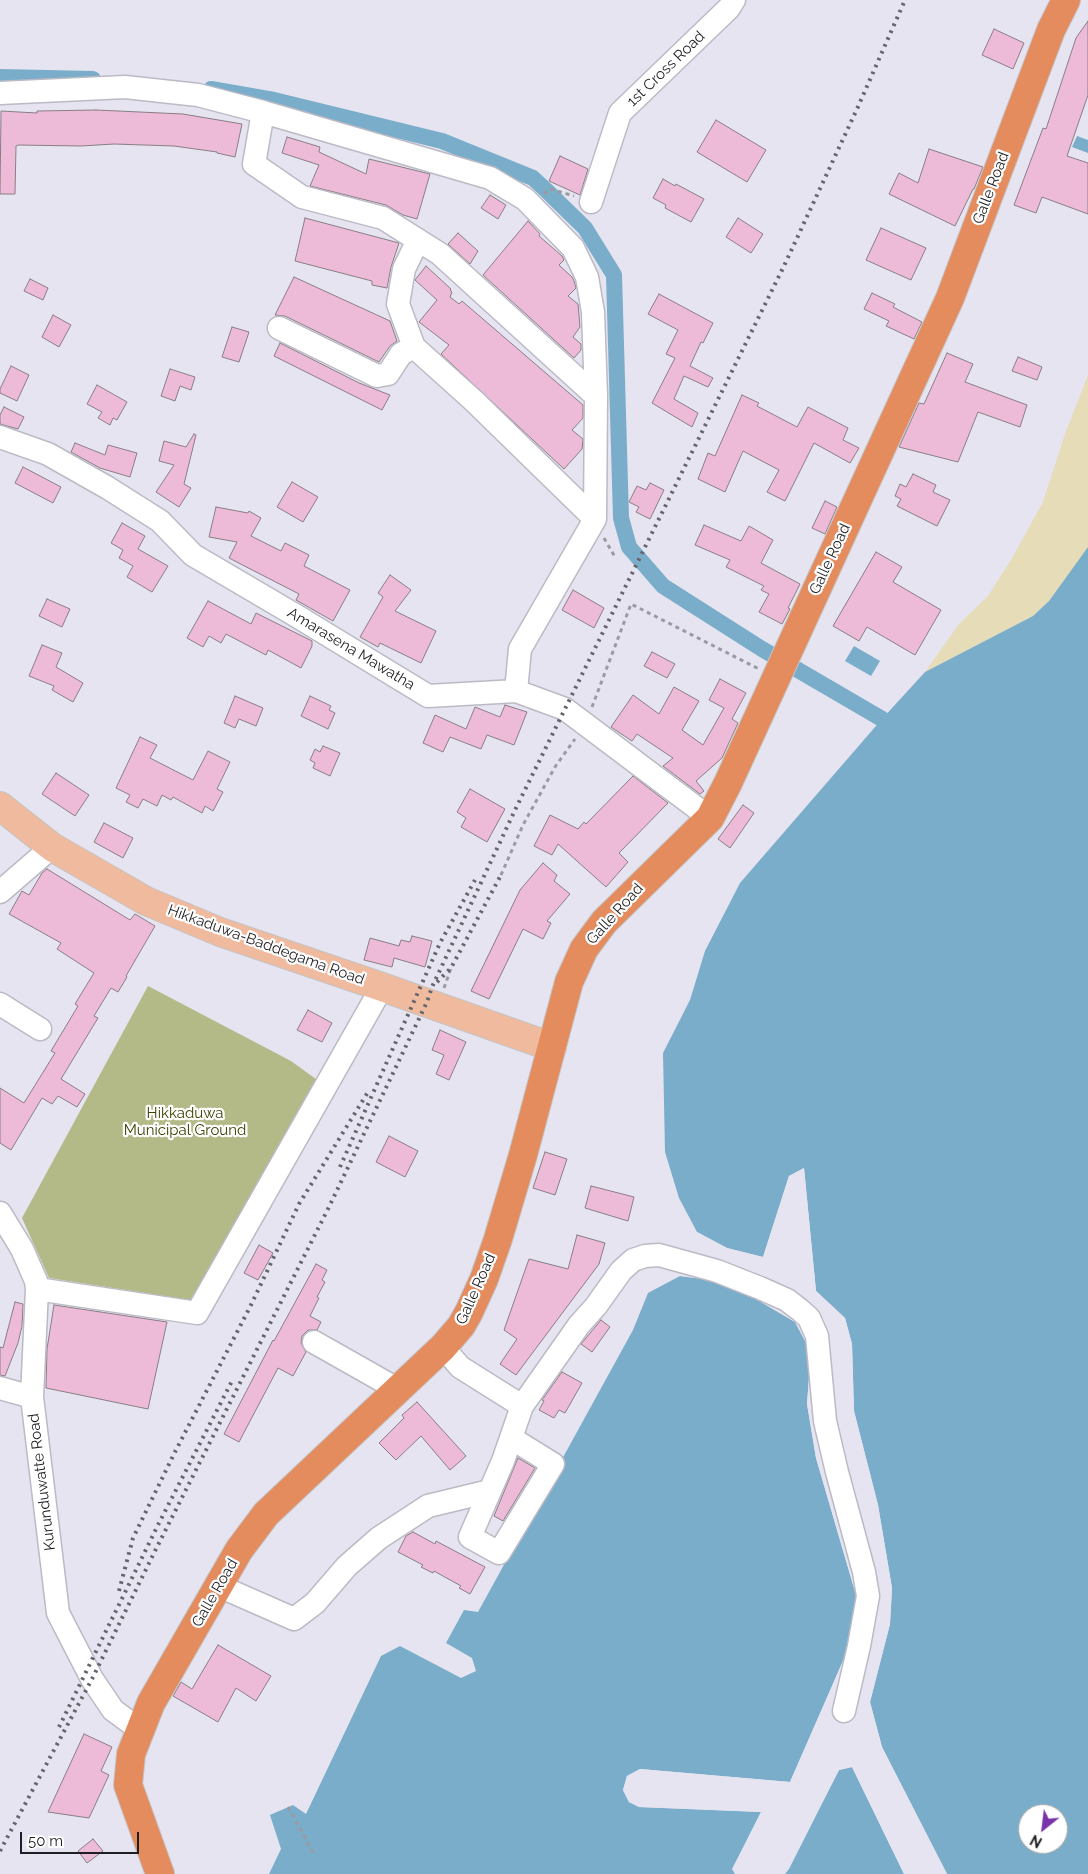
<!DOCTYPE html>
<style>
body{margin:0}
#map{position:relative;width:1088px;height:1874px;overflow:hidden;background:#e5e4f0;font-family:Raleway,sans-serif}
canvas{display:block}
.north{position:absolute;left:1018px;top:1804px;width:50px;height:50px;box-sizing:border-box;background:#fff;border:1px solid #a5a5a7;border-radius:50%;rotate:209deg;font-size:14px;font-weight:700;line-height:20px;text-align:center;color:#1f1e22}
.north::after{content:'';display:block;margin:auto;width:18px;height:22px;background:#7834a8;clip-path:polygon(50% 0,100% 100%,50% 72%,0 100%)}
.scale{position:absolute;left:20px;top:1832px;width:119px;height:22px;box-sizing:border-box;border:2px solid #1f1e22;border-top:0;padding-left:6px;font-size:15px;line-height:18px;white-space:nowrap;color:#1f1e22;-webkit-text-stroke:4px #fff;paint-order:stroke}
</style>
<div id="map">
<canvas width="1088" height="1874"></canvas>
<div class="north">N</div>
<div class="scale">50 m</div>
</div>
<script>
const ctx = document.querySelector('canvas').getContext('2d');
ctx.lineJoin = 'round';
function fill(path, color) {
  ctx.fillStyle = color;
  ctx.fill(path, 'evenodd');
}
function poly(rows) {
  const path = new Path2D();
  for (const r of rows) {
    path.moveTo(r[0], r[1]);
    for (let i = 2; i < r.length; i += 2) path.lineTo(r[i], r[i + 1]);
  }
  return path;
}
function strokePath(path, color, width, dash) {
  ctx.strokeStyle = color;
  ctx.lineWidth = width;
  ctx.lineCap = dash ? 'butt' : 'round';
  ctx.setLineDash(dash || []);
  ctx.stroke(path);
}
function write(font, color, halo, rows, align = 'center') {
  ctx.font = font + ' Raleway,sans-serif';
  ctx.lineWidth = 4.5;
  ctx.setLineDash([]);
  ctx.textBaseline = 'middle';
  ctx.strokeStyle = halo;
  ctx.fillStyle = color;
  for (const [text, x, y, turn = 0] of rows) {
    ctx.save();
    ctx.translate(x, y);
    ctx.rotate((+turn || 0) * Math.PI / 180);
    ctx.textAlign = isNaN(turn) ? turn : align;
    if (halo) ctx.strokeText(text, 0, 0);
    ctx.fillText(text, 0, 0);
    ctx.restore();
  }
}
fill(poly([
 [148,986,291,1061,320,1082,197,1301,49,1278,22,1218]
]), '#b4b988');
fill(poly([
 [1088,375,1088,547,1087,550,1049,601,1033,616,925,672,959,624,988,596,1011,560,1043,502,1065,434]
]), '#e6dcb7');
fill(poly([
 [1077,136,1088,140,1088,153,1072,147],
 [1088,547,1088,1874,947,1874,882,1747,870,1702,890,1624,892,1588,878,1505,854,1411,852,1344,845,1318,816,1291,804,1168,789,1176,763,1257,727,1248,697,1232,679,1198,665,1152,663,1053,690,1000,705,951,740,883,882,719,925,672,1033,616,1049,601],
 [1028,1814,1058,1814,1058,1844,1028,1844],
 [854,646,880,661,871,676,845,661],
 [680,1276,711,1280,749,1295,795,1322,811,1352,807,1404,816,1458,856,1595,846,1654,790,1782,640,1769,627,1776,623,1790,629,1802,639,1807,761,1812,733,1869,735,1874,269,1874,281,1849,270,1815,293,1805,306,1814,381,1656,400,1646,461,1678,476,1671,472,1658,446,1643,464,1610,478,1612,633,1330,648,1293],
 [852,1767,904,1874,785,1874,839,1770]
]), '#7aadca');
fill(poly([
 [804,1168,816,1291,845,1318,852,1344,854,1411,878,1505,892,1588,890,1624,870,1702,882,1747,947,1874,945,1874,879,1748,868,1703,887,1623,890,1588,875,1506,851,1411,849,1345,843,1320,814,1292,802,1172,791,1177,764,1259,727,1251,696,1234,697,1232,727,1248,763,1257,789,1176],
 [680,1274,711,1278,750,1293,797,1321,813,1352,810,1404,818,1458,858,1595,848,1654,792,1784,640,1772,629,1778,626,1790,631,1800,639,1804,763,1810,763,1813,735,1869,738,1874,735,1874,732,1869,761,1812,639,1807,629,1802,623,1790,627,1776,640,1769,790,1782,846,1654,856,1595,816,1458,807,1404,811,1352,795,1322,749,1295,711,1280,680,1276],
 [853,1765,906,1874,904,1874,852,1767,839,1770,789,1869,785,1874,783,1874,837,1768]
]), '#e5e4f0');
strokePath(poly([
 [0,77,93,79],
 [211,89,274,100,442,141,533,178,547,191,585,228,614,275,621,518,629,547,663,586,762,649,882,719]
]), '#7aadca', 16);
const building = poly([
 [1088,21,1088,95,1067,156,1088,163,1088,214,1042,197,1036,213,1014,205,1043,128,1046,129,1076,38,1088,21],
 [994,29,1024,43,1013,69,982,55,994,29],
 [96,110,183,114,242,124,235,157,217,153,217,152,174,146,114,144,81,146,18,145,16,146,15,194,0,194,1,111,37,113,37,111,96,110],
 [716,120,766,150,747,182,697,152,716,120],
 [287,137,320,147,319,152,366,174,369,159,430,174,417,219,403,215,386,205,310,186,319,165,282,153,287,137],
 [929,149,983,167,974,189,973,189,955,226,889,194,899,173,918,183,929,149],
 [560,156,588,169,580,195,549,181,560,156],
 [663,179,675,186,676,184,704,199,691,222,665,208,666,205,653,198,663,179],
 [490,195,506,205,498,219,481,208,490,195],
 [305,218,399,243,391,267,387,288,372,285,372,281,295,261,305,218],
 [738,218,763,234,751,253,726,237,738,218],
 [528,221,540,234,539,236,562,256,564,260,559,265,572,277,574,281,576,288,568,296,578,304,580,327,573,337,581,344,581,350,574,358,483,275,528,221],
 [881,228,926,248,911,280,866,260,881,228],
 [458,233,478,251,470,264,448,244,458,233],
 [426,266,451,289,450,290,452,292,450,297,459,304,462,301,583,405,583,418,572,430,583,439,582,449,564,469,441,354,449,345,419,322,437,300,415,280,426,266],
 [294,277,390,321,397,341,390,346,379,362,285,316,275,315,294,277],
 [30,279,48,288,43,300,24,291,30,279],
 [872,293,895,304,893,307,922,322,914,339,886,326,889,321,864,309,872,293],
 [659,294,713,323,703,343,701,342,690,366,713,378,708,387,684,376,674,399,698,413,692,427,652,403,675,358,666,354,678,330,648,314,659,294],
 [53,315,71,325,59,347,42,337,53,315],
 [232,327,249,332,239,362,222,357,232,327],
 [280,343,359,383,390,395,382,410,274,356,280,343],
 [947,353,973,364,965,382,1027,405,1020,427,978,412,958,462,899,447,919,403,924,404,947,353],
 [1018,357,1042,367,1037,380,1012,371,1018,357],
 [11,366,29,375,17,401,0,393,0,389,11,366],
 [170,369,195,377,191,390,180,386,175,401,161,396,170,369],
 [97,385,127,402,117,420,113,418,110,425,98,418,102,412,87,404,97,385],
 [742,395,759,403,757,406,797,427,808,407,848,428,843,440,859,448,850,463,814,443,785,501,767,492,779,470,743,451,725,492,698,479,708,453,715,456,742,395],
 [4,407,24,417,18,429,0,424,0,415,4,407],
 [194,434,196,435,184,484,191,488,179,507,156,492,174,465,159,461,164,441,186,447,194,434],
 [75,443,105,455,108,445,137,453,130,477,100,468,71,452,75,443],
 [23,467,61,487,53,503,15,483,23,467],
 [913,474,936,485,933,492,950,500,937,526,897,506,901,499,895,496,900,484,906,487,913,474],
 [292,482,318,497,303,522,277,507,292,482],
 [650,483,664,490,650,519,636,512,639,507,629,502,637,486,646,490,650,483],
 [825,501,837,507,825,534,812,528,825,501],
 [216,507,248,513,249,511,261,518,251,536,281,551,285,543,309,555,304,566,350,590,333,621,296,600,299,594,229,558,237,542,209,537,216,507],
 [122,523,145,536,138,549,168,566,152,592,127,577,133,566,119,558,123,550,111,543,122,523],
 [704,525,741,541,749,526,773,540,761,563,800,584,788,608,790,609,782,624,759,612,769,594,761,590,764,586,726,567,730,560,695,545,704,525],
 [876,552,902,567,893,582,941,610,915,655,867,627,859,641,833,626,876,552],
 [390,575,411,590,395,611,436,631,421,663,380,643,378,647,360,637,383,597,378,593,390,575],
 [573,590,604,608,594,628,562,610,573,590],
 [47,599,70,609,62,627,39,616,47,599],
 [208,601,251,624,256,613,312,641,312,646,301,668,268,650,266,655,226,634,221,643,209,636,203,647,187,638,208,601],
 [42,645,62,653,56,667,83,683,73,702,52,690,54,686,29,676,42,645],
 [652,652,675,664,667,678,644,666,652,652],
 [720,679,746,693,732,719,738,723,722,758,696,781,704,791,700,794,663,766,673,758,637,734,632,741,611,727,633,695,659,714,674,687,699,701,682,730,703,745,724,708,709,700,720,679],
 [235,696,263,708,256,726,239,719,235,728,224,723,235,696],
 [310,696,331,706,329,710,335,713,328,729,301,716,310,696],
 [505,705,527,712,514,745,487,735,481,749,450,737,443,752,423,743,435,715,466,729,475,707,500,717,505,705],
 [140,737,157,745,150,758,193,780,208,751,230,762,217,789,223,792,213,811,205,806,202,813,173,797,171,800,162,795,157,806,143,799,138,808,126,802,130,795,116,788,140,737],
 [323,746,340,753,330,776,313,768,315,763,310,760,315,749,320,752,323,746],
 [56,773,89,795,75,816,42,794,56,773],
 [633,776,668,803,619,853,628,862,606,887,558,844,552,855,534,846,550,815,578,829,584,822,586,824,633,776],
 [470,789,505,809,487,842,461,827,466,818,457,812,470,789],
 [743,805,754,813,730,848,718,839,743,805],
 [104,823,133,838,123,858,94,842,104,823],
 [543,863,557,875,554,881,570,894,547,921,551,923,543,939,523,929,489,999,471,991,520,890,543,863],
 [47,869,130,920,135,914,155,926,126,976,127,977,118,992,111,988,94,1016,98,1018,61,1079,85,1094,77,1107,58,1096,52,1104,42,1098,11,1150,0,1143,0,1088,24,1103,55,1053,51,1051,78,1006,75,1004,94,973,57,949,61,943,9,914,22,891,29,895,42,873,47,869],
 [412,936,432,941,425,967,394,958,392,967,364,960,370,938,399,946,401,940,410,942,412,936],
 [308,1010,332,1023,322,1042,297,1030,308,1010],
 [440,1030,466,1042,449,1080,436,1074,444,1055,432,1050,440,1030],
 [389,1136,418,1151,405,1177,376,1162,389,1136],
 [545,1152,567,1159,555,1195,533,1188,545,1152],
 [591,1186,634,1197,628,1221,585,1208,591,1186],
 [577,1235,605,1243,599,1264,516,1375,500,1364,517,1339,504,1330,529,1259,568,1269,577,1235],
 [259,1245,273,1253,258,1280,244,1273,259,1245],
 [316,1264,327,1270,322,1280,325,1282,317,1297,319,1298,310,1316,321,1322,317,1330,308,1330,302,1336,301,1343,306,1352,293,1376,278,1368,239,1442,224,1434,273,1340,274,1341,316,1264],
 [15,1302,23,1304,22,1326,18,1343,5,1376,0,1375,0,1347,3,1348,15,1302],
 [54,1305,167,1322,148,1409,46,1388,47,1349,54,1305],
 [601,1320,610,1327,592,1352,581,1344,601,1320],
 [562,1372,582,1383,565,1413,559,1410,554,1418,539,1410,544,1401,542,1400,562,1372],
 [417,1402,466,1456,450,1470,421,1436,396,1460,379,1443,404,1418,402,1415,417,1402],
 [518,1458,535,1468,503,1521,494,1516,518,1458],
 [413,1532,435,1544,436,1541,485,1567,470,1594,459,1588,461,1586,434,1571,433,1573,421,1567,423,1565,398,1552,406,1536,413,1532],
 [218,1645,271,1676,256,1701,236,1688,218,1722,173,1696,181,1682,192,1689,218,1645],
 [84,1734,112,1747,101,1771,109,1775,89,1818,48,1812,84,1734],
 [93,1839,103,1851,87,1863,78,1851,93,1839]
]);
fill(building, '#edbbd8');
strokePath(building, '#897e84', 1);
const minor = poly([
 [0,93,125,87,198,95,263,112],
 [591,202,620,113,729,8,734,0],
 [418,240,404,269,398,304,414,347,474,401,595,519],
 [279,328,377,376,388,374,401,354,414,347],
 [0,437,48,454,108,488,160,521,193,555,295,615,428,696,516,691,565,709,710,818],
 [516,691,520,649,595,519,596,396,440,254,383,218,302,197,254,164,263,112,490,178,525,199,573,248,587,277,593,312,596,396],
 [0,892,52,847],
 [0,1004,40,1029],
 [0,1213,22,1249,36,1281,37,1289,32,1397,58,1613,92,1679,113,1710,140,1730],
 [37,1289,197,1313,382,987],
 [314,1342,397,1389],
 [443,1347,460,1367,522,1406,579,1325,596,1306,621,1271,633,1260,645,1256,659,1255,717,1271,760,1288,787,1300,800,1310,809,1318,817,1336,825,1421,837,1472,864,1572,868,1596,859,1646,844,1711],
 [0,1388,32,1397],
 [511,1438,553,1464,499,1553,470,1537,503,1461,522,1406],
 [219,1586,294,1619,315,1603,347,1566,379,1538,428,1506,490,1491]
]);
const major = poly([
 [0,806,52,847,146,901,220,932,382,987,552,1047]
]);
const highway = poly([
 [160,1874,128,1785,131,1754,151,1703,239,1550,266,1514,443,1347,461,1326,469,1312,484,1279,498,1239,523,1155,569,982,584,949,604,922,710,818,728,783,950,298,1051,30,1066,0]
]);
strokePath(minor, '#bbbac5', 25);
strokePath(major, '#c5c4c6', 30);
strokePath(highway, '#c5c4c6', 30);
strokePath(poly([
 [544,194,550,189,574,196],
 [604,538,615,557],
 [592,707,631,604,759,669],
 [501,875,523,825,555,767,575,739],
 [444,988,451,968],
 [288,1807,315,1856]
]), '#9b9aa3', 3, [4, 4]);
strokePath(minor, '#fff', 22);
strokePath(major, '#efba9e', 28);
strokePath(highway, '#e48c5e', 28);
strokePath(poly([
 [437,982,451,968,501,875],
 [340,1167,440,943,475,880],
 [119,1591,133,1538,175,1452,250,1307,299,1204,368,1092],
 [59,1727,158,1525,233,1379],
 [0,1851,92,1679,157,1547,329,1207,427,1002,432,987,516,808,784,266,857,109,905,0]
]), '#66656c', 4, [2.5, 5]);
write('15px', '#1f1e22', '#fff', [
 ["1st Cross Road",666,69,-44],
 ["Galle Road",991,188,-69],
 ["Galle Road",830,559,-65],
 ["Amarasena Mawatha",351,649,31],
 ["Galle Road",615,914,-48],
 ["Hikkaduwa-Baddegama Road",266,945,20],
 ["Galle Road",476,1289,-66],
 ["Kurunduwatte Road",42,1482,-97],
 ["Galle Road",215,1593,-60]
]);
write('15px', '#3e4203', '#fff', [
 ["Hikkaduwa",185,1113],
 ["Municipal Ground",185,1130]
]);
</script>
